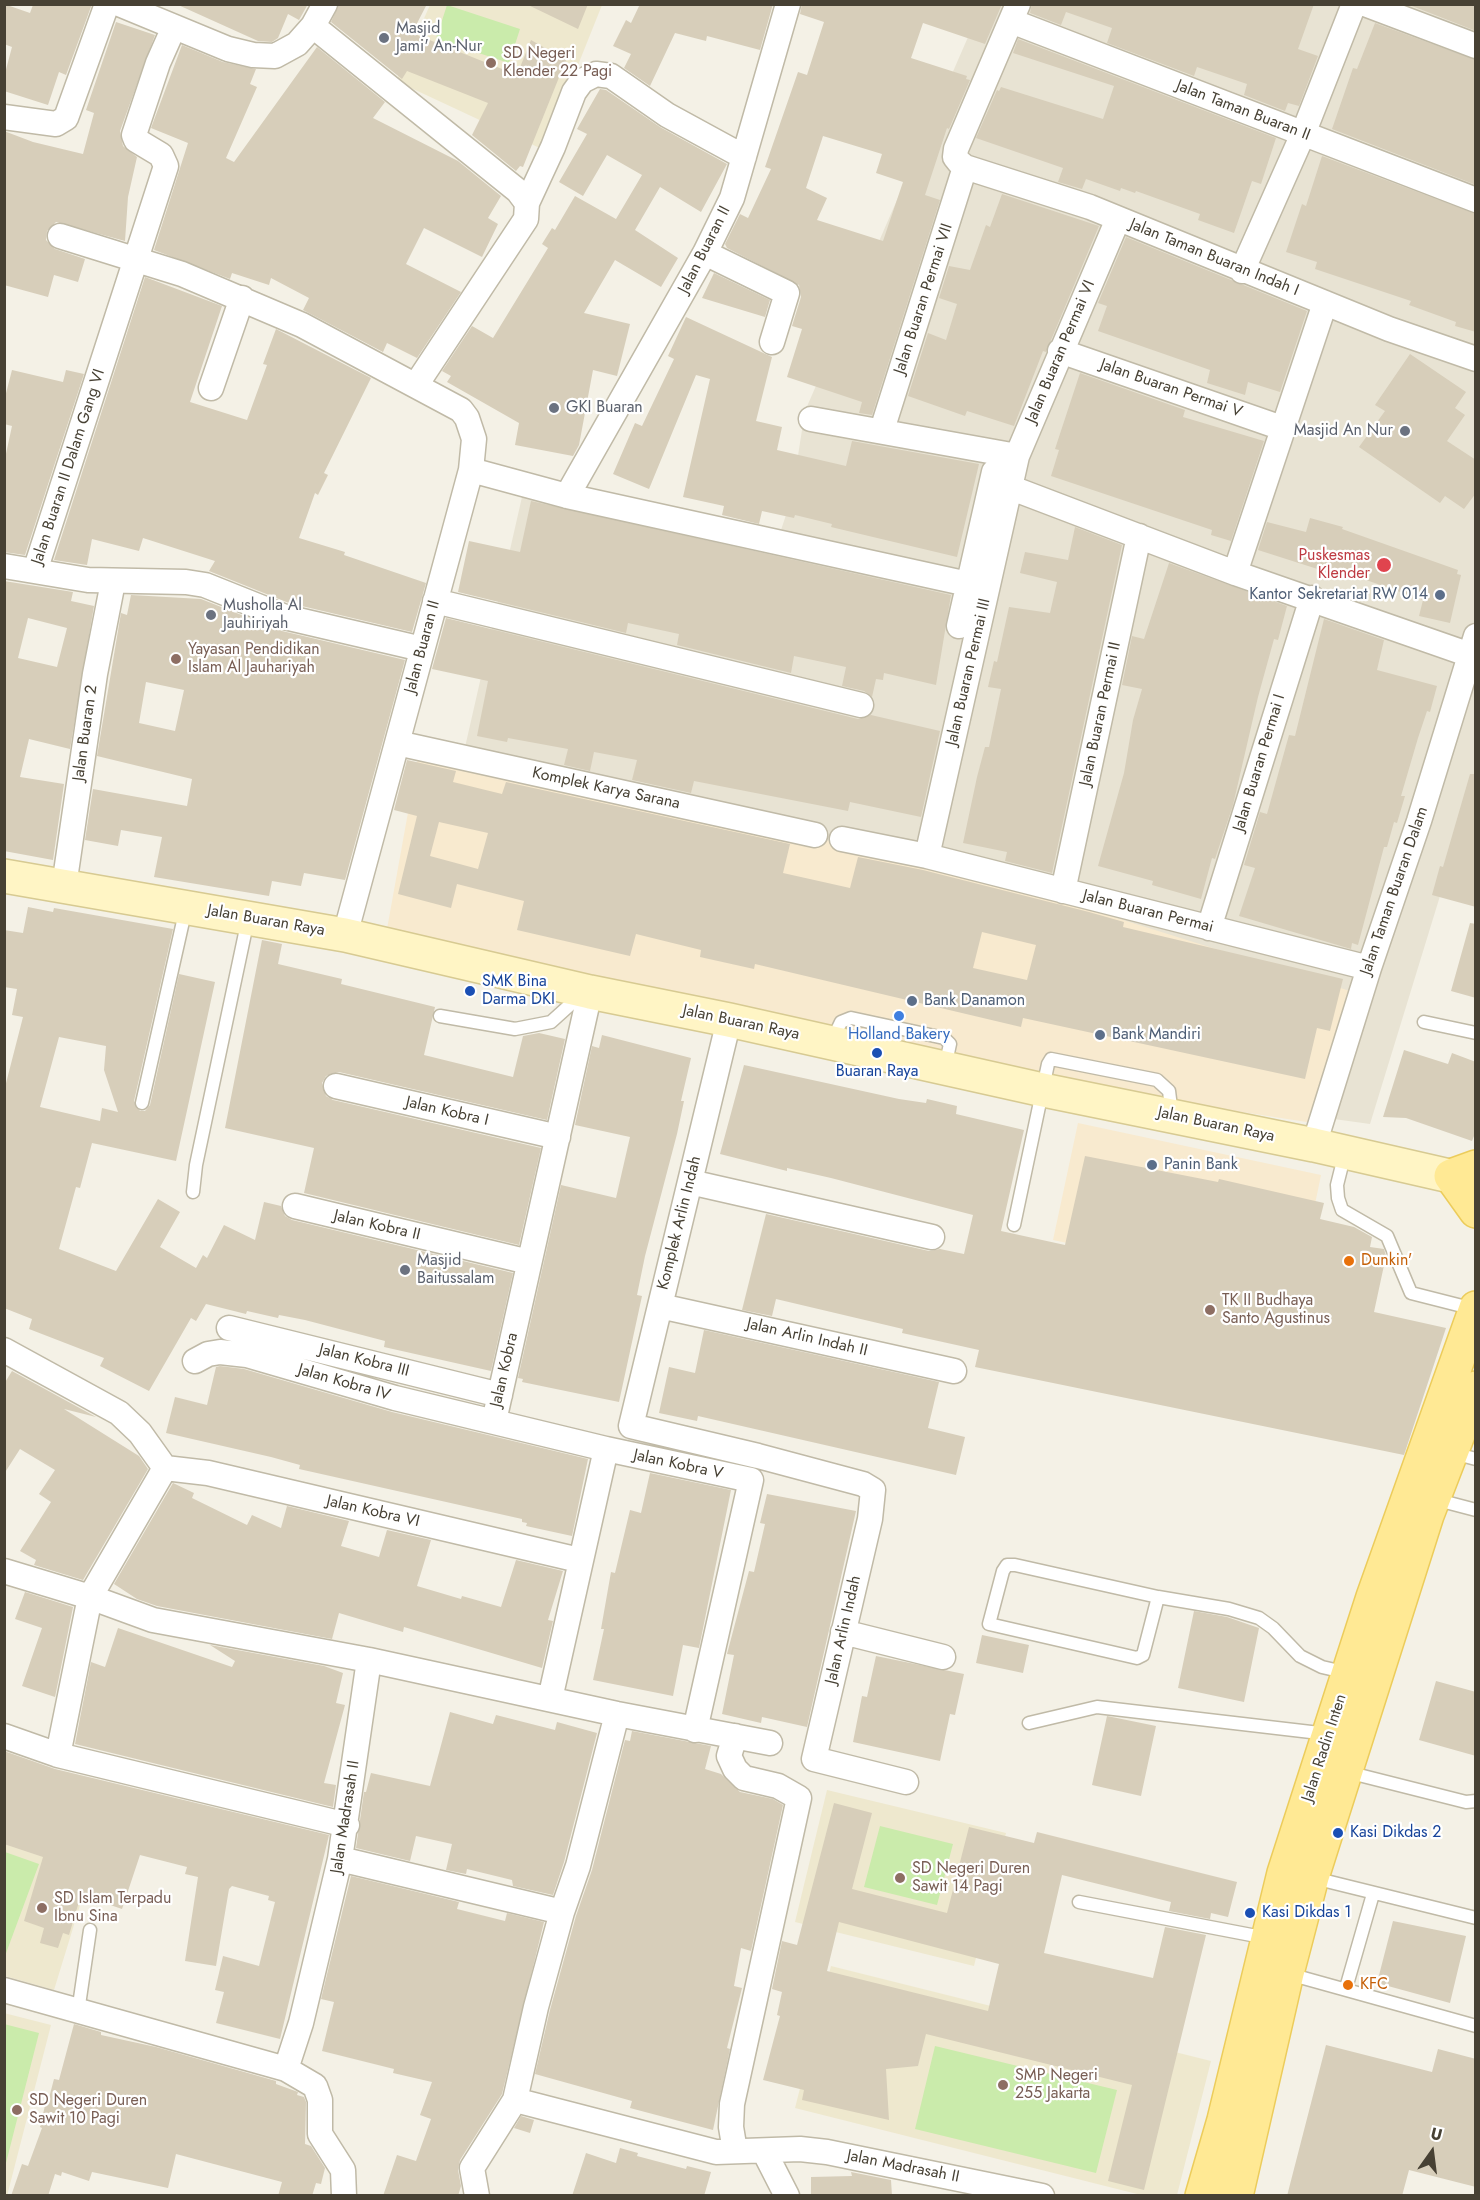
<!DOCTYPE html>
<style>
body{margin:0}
#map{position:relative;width:1480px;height:2200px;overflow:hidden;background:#f4f1e6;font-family:Jost,sans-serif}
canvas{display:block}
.frame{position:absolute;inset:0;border:6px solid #474134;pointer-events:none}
.north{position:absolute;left:1402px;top:2122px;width:60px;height:60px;-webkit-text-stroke:4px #fff;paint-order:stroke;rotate:14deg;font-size:16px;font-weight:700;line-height:24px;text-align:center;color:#474134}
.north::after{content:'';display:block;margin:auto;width:21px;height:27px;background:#474134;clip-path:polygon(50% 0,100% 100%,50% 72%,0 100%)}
</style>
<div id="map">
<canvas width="1480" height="2200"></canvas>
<div class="frame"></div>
<div class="north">U</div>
</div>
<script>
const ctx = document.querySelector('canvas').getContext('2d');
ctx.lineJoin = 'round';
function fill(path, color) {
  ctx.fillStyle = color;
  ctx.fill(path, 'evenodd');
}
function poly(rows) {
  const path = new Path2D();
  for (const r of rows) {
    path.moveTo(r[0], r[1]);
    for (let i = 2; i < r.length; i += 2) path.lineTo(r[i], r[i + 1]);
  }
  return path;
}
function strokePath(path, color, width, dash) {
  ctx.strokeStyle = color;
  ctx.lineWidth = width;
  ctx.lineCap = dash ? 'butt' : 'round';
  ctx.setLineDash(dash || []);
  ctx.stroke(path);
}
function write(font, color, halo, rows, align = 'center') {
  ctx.font = font + ' Jost,sans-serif';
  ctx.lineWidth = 4.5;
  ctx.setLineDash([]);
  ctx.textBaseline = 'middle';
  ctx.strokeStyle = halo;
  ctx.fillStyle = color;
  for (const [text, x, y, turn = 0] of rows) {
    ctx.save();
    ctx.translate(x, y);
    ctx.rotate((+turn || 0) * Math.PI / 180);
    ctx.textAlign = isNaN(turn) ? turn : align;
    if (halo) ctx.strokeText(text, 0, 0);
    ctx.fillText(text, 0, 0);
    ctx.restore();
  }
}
fill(poly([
 [982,5,1475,5,1475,782,1370,1124,908,1060,422,936,522,497,779,536,791,500,805,411]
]), '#e8e3d3');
fill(poly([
 [418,757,944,864,1350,991,1313,1123,908,1060,387,929],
 [1078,1123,1321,1175,1297,1292,1053,1240]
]), '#f8eacf');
fill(poly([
 [430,5,602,5,544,150,396,81],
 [827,1790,1006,1833,974,1966,795,1922],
 [4,1807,100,1840,54,1990,5,1976],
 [831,1966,1211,2061,1177,2195,1141,2195,795,2108],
 [4,2013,51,2025,7,2196,4,2195]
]), '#eee8ce');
fill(poly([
 [447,5,520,29,509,63,436,39],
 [880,1826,953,1844,937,1905,864,1887],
 [5,1852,39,1864,5,1956,4,1956],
 [4,2024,39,2033,6,2163,4,2162],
 [935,2046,1117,2090,1096,2173,915,2129]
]), '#caebab');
fill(poly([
 [4,4,30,13,33,5,92,4,66,75,59,72,48,105,4,91,4,77,12,47,4,44],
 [176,4,308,4,299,20,288,14,278,38,272,42,258,41],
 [339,4,427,4,412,33,517,75,531,40,566,60,523,167,520,166,516,171,472,135,488,103,407,71,402,79,331,22],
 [526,4,588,4,578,29],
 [640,4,773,4,760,50,707,36,706,41,675,33,650,86,624,68,631,54,613,46,626,20,631,23],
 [802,4,1002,4,985,44,923,23,911,58,967,76,966,79,970,80,949,129,947,128,925,195,940,200,872,415,859,413,862,402,787,377,802,329,792,326,801,297,799,285,727,248,725,244,740,214,748,218,771,169,765,167,798,72,807,75,824,22,800,14],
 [823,136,882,154,876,173,903,182,883,241,817,220,827,198,806,188],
 [1032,4,1314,4,1298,49,1318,56,1299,106,1288,103,1285,111,1244,95,1247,84,1197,67,1194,76,1107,43,1112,28,1066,12,1061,25,1030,13],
 [1407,4,1476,4,1476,31],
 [116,22,155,35,120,131,123,146,137,157,128,197,125,241,56,222,47,231,46,240,55,249,85,259,78,282,54,275,48,297,4,285,4,131,33,142,83,154,94,113,86,110],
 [1375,23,1476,60,1476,185,1332,129,1353,68,1357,69],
 [1018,39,1276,138,1261,184,1252,181,1234,233,1198,220,1200,214,1136,191,1135,193,1121,188,1120,191,1086,179,1082,189,1058,182,1063,168,976,138,997,90,999,91,1001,87,1103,119,1114,86,1013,53],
 [182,45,223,62,256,69,250,84,257,87,226,158,234,162,317,47,385,102,373,118,458,161,501,196,488,218,498,224,482,257,424,228,406,264,461,292,417,358,387,343,383,352,303,310,309,298,271,278,269,285,232,273,230,279,154,250,188,143,151,128],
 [600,89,606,90,660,127,727,164,701,212,660,187,635,230,678,258,661,287,615,260,584,313,630,324,617,376,593,370,579,445,573,456,515,445,519,423,447,382,451,376,442,371,472,326,493,338,548,248,542,244,552,228,555,230,575,196,616,219,642,175,607,155,583,196,559,182,587,134,577,129],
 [1322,156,1476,214,1476,332,1455,326,1456,322,1409,305,1411,301,1315,269,1317,262,1286,252,1302,204,1306,206],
 [1002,194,1099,226,1046,352,1043,351,1014,426,967,411,965,416,908,396,928,333,946,340,957,304,939,298,949,266,970,270,986,225,990,227],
 [1126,237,1307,311,1280,392,1248,382,1245,395,1207,383,1210,370,1098,331,1107,306,1098,303],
 [714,273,770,300,765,317,702,298],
 [145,277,222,306,190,402,247,420,267,365,263,364,276,329,371,378,324,473,328,475,318,495,315,493,299,538,345,552,344,555,426,583,412,632,289,603,209,571,215,561,143,538,139,551,92,539,87,565,54,560],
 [686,317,772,357,756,421,782,427,777,450,846,466,852,441,979,464,957,557,831,527,832,524,795,515,794,518,762,511,759,524,722,515,724,506,683,497,710,379,696,375,649,489,613,474,635,423,642,426,674,359,668,356],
 [1410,354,1466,392,1455,408,1465,415,1447,441,1476,460,1476,493,1464,509,1445,496,1440,503,1359,447,1385,411,1375,405],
 [12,370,63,382,66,370,84,374,25,555,4,552,4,463,12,426,4,424,4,401],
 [1080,373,1185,410,1183,417,1264,441,1231,541,1211,535,1212,530,1051,476,1059,450,1055,449],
 [531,501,951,595,936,685,884,673,883,680,876,679,872,697,864,691,842,686,846,667,794,656,791,673,677,645,679,634,628,623,626,633,458,592,469,541,520,552],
 [1310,518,1343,527,1342,529,1458,570,1457,574,1461,575,1450,623,1419,616,1423,600,1332,568,1330,573,1258,550,1267,522,1306,532],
 [1075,527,1122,545,1052,873,1005,861,1007,852,963,843,977,777,985,747,989,747,1001,689,988,687,994,661,997,662,1009,607,1050,613,1057,582,1020,573,1025,552,1068,560],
 [1169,563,1287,606,1278,640,1274,639,1258,697,1233,805,1215,859,1212,858,1201,899,1152,885,1153,881,1098,866,1124,773,1133,720,1142,689,1122,685,1132,636,1144,639],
 [4,581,73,592,71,601,94,606,70,749,29,739,20,777,64,784,53,860,4,851],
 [28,618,67,628,57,667,18,658],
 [131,595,201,599,282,631,405,660,345,880,304,873,301,886,272,881,269,896,154,877,162,837,121,830,118,846,85,840,93,789,187,806,192,779,97,756,121,613,127,615],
 [146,682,184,690,175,731,139,723],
 [446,618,858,719,871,715,940,731,921,817,850,802,848,811,694,781,691,793,632,780,637,760,594,752,590,771,564,765,568,749,508,738,507,742,477,736,488,681,432,669],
 [1324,619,1384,640,1377,670,1437,686,1430,712,1427,711,1418,738,1401,796,1405,796,1397,823,1394,822,1387,847,1384,847,1358,945,1352,943,1351,949,1239,916,1255,868,1244,865,1260,812,1267,814,1289,735,1295,736],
 [407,760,456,771,453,782,502,794,506,782,790,844,783,873,850,888,858,857,923,870,1089,912,1124,922,1123,927,1343,979,1330,1031,1317,1028,1305,1079,1023,1018,1021,1027,755,964,754,969,700,957,701,950,636,934,630,956,517,930,524,901,457,884,451,908,398,894,417,816,394,810],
 [439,822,488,833,478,869,430,856],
 [982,932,1036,945,1027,980,973,968],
 [1470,774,1476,774,1476,907,1432,895,1440,866,1443,867],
 [28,907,53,912,54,908,173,929,134,1101,140,1111,145,1111,150,1105,179,974,215,982,176,1161,92,1143,80,1188,76,1187,59,1249,116,1271,158,1199,180,1212,160,1247,196,1268,203,1255,207,1258,224,1225,255,1240,264,1202,281,1206,285,1216,292,1220,513,1273,491,1371,384,1347,385,1341,305,1320,279,1315,278,1318,247,1311,246,1314,206,1304,196,1321,191,1318,149,1391,100,1366,104,1358,29,1329,32,1319,4,1308,4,1091,23,1017,12,1015,17,989,4,987,4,930,23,933],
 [59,1037,106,1046,104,1070,118,1112,102,1108,100,1121,40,1107],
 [1470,923,1476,924,1476,998,1451,991],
 [262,940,282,944,278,964,342,979,341,984,435,1007,424,1055,513,1077,523,1036,539,1033,565,1039,547,1120,339,1072,326,1076,322,1083,326,1096,333,1100,541,1148,519,1245,304,1193,314,1148,225,1128],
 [602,1035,691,1058,681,1101,684,1101,677,1134,645,1256,637,1295,642,1296,619,1402,522,1382,523,1379,518,1378,561,1185,616,1198,630,1137,575,1125,592,1046,599,1048],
 [1404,1050,1448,1064,1452,1053,1476,1062,1476,1131,1472,1141,1406,1118,1383,1117],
 [744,1065,899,1099,926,1103,927,1099,957,1106,956,1114,1024,1130,1001,1231,1065,1245,1085,1156,1218,1182,1219,1179,1324,1203,1320,1219,1354,1227,1372,1237,1370,1247,1384,1249,1386,1256,1374,1312,1446,1328,1404,1455,975,1367,979,1350,902,1333,903,1329,776,1299,772,1316,742,1310,766,1214,929,1251,940,1249,964,1254,973,1215,831,1178,787,1168,787,1171,720,1154],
 [704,1330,939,1382,928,1428,965,1437,956,1475,698,1416,697,1421,659,1413,669,1367,695,1373],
 [220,1366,244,1369,392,1412,588,1459,572,1536,526,1526,527,1523,522,1522,522,1519,299,1469,300,1465,271,1457,166,1433,175,1397,207,1405,216,1367],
 [12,1371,96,1417,64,1409,139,1456,148,1469,83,1580,34,1565,36,1560,20,1551,51,1502,39,1494,55,1470,20,1449,4,1474,4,1384],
 [650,1473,731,1490,699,1648,683,1645,673,1696,593,1680,604,1629,601,1629,611,1572,615,1573,630,1510,641,1513],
 [173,1483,194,1493,192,1498,247,1525,252,1515,281,1528,287,1506,349,1521,341,1546,379,1557,387,1530,431,1540,417,1586,461,1599,462,1596,501,1607,516,1560,563,1571,548,1620,553,1621,542,1668,404,1627,403,1632,339,1613,332,1639,157,1606,137,1599,114,1584],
 [767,1494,856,1511,807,1727,762,1717,761,1723,722,1714,734,1655,727,1654,749,1571,754,1572,765,1524,760,1523],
 [25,1592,73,1607,55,1697,22,1686,42,1628,15,1619],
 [1194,1611,1227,1617,1259,1628,1244,1702,1178,1688],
 [118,1628,232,1667,235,1661,210,1645,324,1666,343,1673,336,1703,345,1705,324,1783,336,1785,333,1807,75,1744,91,1662,105,1667],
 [982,1635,1029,1645,1023,1673,976,1663],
 [876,1656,964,1674,955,1715,950,1714,940,1761,853,1742,862,1696,867,1697],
 [1436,1681,1476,1692,1476,1756,1419,1740],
 [450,1712,493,1724,496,1715,555,1730,557,1722,597,1733,564,1862,553,1895,513,1886,512,1880,467,1869,466,1874,446,1870,452,1844,416,1836,410,1861,356,1848,364,1792,366,1792,371,1773,430,1786],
 [1107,1716,1156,1726,1141,1796,1092,1785],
 [632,1731,711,1746,705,1769,721,1774,740,1792,773,1799,783,1805,751,1951,741,1948,734,1986,742,1988,727,2048,730,2049,713,2130,630,2108,632,2101,535,2074,550,2010,576,1916,592,1870,625,1740,630,1741],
 [4,1751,55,1769,329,1835,280,2039,216,2023,224,1992,215,1990,223,1956,259,1966,275,1902,268,1900,269,1896,232,1886,229,1889,216,1966,185,1961,198,1877,185,1874,187,1867,140,1855,122,1909,81,1895,69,1935,63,1933,58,1948,40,1943,44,1928,24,1921,43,1857,4,1844],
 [834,1803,872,1813,852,1889,947,1913,969,1827,1034,1843,1037,1832,1237,1882,1228,1917,1211,1913,1210,1919,1169,1911,1171,1902,1062,1875,1044,1953,1153,1978,1165,1927,1206,1935,1144,2190,1108,2181,1132,2085,926,2034,918,2066,886,2069,889,2120,802,2100,804,2090,763,2080,780,2016,777,2015,782,1992,772,1989,782,1941,797,1945],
 [839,1922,999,1964,988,2011,827,1971],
 [351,1876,459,1902,457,1909,505,1921,507,1913,544,1922,502,2094,460,2160,458,2170,461,2186,458,2196,383,2196,397,2155,416,2161,431,2119,420,2115,432,2082,393,2073,394,2069,322,2051,334,2002,321,1999],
 [1393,1921,1466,1936,1450,2003,1377,1983],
 [74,2024,101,2032,101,2035,156,2047,276,2081,276,2084,298,2092,297,2095,304,2097,306,2102,305,2144,311,2146,325,2168,321,2184,316,2183,312,2196,278,2196,282,2182,176,2154,168,2188,92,2172,89,2181,62,2172,61,2176,55,2174,48,2196,11,2196,22,2164,28,2166,42,2128,40,2127,47,2097,49,2098,54,2079,59,2080],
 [1326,2045,1432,2072,1438,2049,1476,2059,1476,2187,1409,2170,1402,2196,1287,2196],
 [521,2116,534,2120,530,2133,514,2128],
 [620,2148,638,2153,637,2156,686,2169,687,2166,711,2172,704,2196,572,2196,586,2153,616,2163],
 [851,2172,891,2180,892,2196,811,2196,811,2177,852,2176]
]), '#d7ceba');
const lane = poly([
 [440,1016,515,1029,551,1022,582,994],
 [1424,1022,1476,1033],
 [832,1041,841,1022,851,1018,944,1038,950,1044,945,1067],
 [142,1103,186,908],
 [1345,1153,1337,1185,1338,1198,1342,1210,1387,1236,1411,1293,1474,1309],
 [193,1192,196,1165,248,919],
 [1014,1225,1048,1064,1051,1059,1157,1080,1169,1091,1172,1115],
 [1453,1453,1476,1459],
 [1434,1499,1476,1510],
 [1158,1597,1143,1655,1137,1658,989,1624,1003,1571,1007,1565,1015,1565,1158,1597,1229,1609,1259,1618,1273,1628,1300,1656,1322,1667,1348,1673],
 [1029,1723,1097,1707,1328,1734],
 [1347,1772,1466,1802,1476,1801],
 [1314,1878,1476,1918],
 [1079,1902,1267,1938],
 [1289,1974,1476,2026],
 [1346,1988,1373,1894],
 [78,2012,90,1930]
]);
const street = poly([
 [119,4,228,49,253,55,275,56,297,44,313,26,325,4],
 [1018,4,956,149,955,157,959,162,965,167,1090,207,1389,329,1476,359],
 [1365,4,1476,46],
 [1011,21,1476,200],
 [313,26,518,191,527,203],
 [4,117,56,124,66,118,107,4],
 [60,236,182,274,302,325,461,410,467,418,474,439,471,470,345,935],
 [705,253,787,293,772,342],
 [1242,271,1303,134,1354,4],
 [1060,351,1282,428],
 [416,385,526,219,527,203,553,147,574,92,582,81,596,74,611,76,667,115,744,157],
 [211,388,242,298],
 [811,419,1017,456],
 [882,430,965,167],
 [471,470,567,496,968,584],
 [1009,487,1235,573,1476,657],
 [567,496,705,253,732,198,788,4],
 [4,566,88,580,186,582,205,585,285,617,422,649],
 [35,571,166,166,161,155,136,140,134,135,158,63,174,27],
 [1235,573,1325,303],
 [435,601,861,705],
 [959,626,994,472],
 [397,743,815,835],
 [842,839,927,856,1369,968],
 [927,856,1017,456,1118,219],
 [64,886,95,674,113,582],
 [1063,891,1139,536],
 [1209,928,1312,598],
 [729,1020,631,1426,758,1456,863,1484,873,1490,870,1519,814,1759,906,1782],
 [336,1086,558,1137],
 [1314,1145,1369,968,1419,821,1476,636],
 [690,1182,932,1237],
 [295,1206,529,1262],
 [660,1306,954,1371],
 [229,1328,500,1395],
 [4,1350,119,1413,140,1433,165,1468],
 [195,1361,208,1354,220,1352,247,1355,395,1398,606,1449,550,1699],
 [494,1421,590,992],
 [606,1449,751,1480,695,1730],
 [165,1468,208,1473,579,1560],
 [4,1571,90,1597,153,1620,369,1660,617,1714,770,1743],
 [843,1632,943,1657],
 [4,1736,58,1755,347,1825],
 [735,1736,729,1756,735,1769,744,1778,778,1786,799,1798,732,2104,731,2127,735,2151],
 [58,1755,90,1597,165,1468],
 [340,1859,562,1912],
 [4,1990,286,2069],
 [515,2100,716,2152,800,2149,827,2152,1042,2196],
 [515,2100,536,2007,562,1912,578,1866,617,1714],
 [764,2151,787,2196],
 [344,2196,343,2170,320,2134,320,2100,315,2086,286,2069,301,2023,340,1859,369,1660],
 [477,2196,472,2168,515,2100]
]);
const secondary = poly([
 [4,876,345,935,590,992,729,1020,1043,1090,1314,1145,1476,1182]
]);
const primary = poly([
 [1476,1167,1451,1176,1476,1211],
 [1202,2196,1224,2120,1284,1873,1373,1597,1476,1308],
 [1236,2196,1287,1973,1312,1877,1427,1515,1476,1388]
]);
strokePath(lane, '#c0baa7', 15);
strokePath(street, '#c0baa7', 27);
strokePath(secondary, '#d7ca92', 36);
strokePath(primary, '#eccc5b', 36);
strokePath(lane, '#fff', 12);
strokePath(street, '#fff', 24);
strokePath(secondary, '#fff5c5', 33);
strokePath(primary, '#ffe994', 33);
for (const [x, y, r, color] of [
 [384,38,6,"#6b7280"],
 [491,63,6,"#8d6e63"],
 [554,408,6,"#6b7280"],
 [1405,431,6,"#6b7280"],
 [1384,565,8,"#e0444e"],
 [1440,595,6,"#5c6f8a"],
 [211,615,6,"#6b7280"],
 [176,659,6,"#8d6e63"],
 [470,991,6,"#1a4fb4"],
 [912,1001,6,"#5c6f8a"],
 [899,1016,6,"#3f7fe0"],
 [1100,1035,6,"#5c6f8a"],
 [877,1053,6,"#1a4fb4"],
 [1152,1165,6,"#5c6f8a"],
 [1349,1261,6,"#e8710a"],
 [405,1270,6,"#6b7280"],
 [1210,1310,6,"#8d6e63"],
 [1338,1833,6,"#1a4fb4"],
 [900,1878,6,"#8d6e63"],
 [42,1908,6,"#8d6e63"],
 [1250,1913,6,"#1a4fb4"],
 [1348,1985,6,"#e8710a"],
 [1003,2085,6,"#8d6e63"],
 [17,2110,6,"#8d6e63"]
]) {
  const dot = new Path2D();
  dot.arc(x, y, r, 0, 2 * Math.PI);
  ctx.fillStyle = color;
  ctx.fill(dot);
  strokePath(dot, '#fff', 2);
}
write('16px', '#5b616d', '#fff', [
 ["Masjid",396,29],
 ["Jami' An-Nur",396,47],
 ["GKI Buaran",566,408],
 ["Masjid An Nur",1393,431,"right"],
 ["Musholla Al",223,606],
 ["Jauhiriyah",223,624],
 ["Masjid",417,1261],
 ["Baitussalam",417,1279]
], 'left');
write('16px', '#785e54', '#fff', [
 ["SD Negeri",503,54],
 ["Klender 22 Pagi",503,72],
 ["Yayasan Pendidikan",188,650],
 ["Islam Al Jauhariyah",188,668],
 ["TK II Budhaya",1222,1301],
 ["Santo Agustinus",1222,1319],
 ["SD Negeri Duren",912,1869],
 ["Sawit 14 Pagi",912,1887],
 ["SD Islam Terpadu",54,1899],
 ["Ibnu Sina",54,1917],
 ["SMP Negeri",1015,2076],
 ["255 Jakarta",1015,2094],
 ["SD Negeri Duren",29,2101],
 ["Sawit 10 Pagi",29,2119]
], 'left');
write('16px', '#474134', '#fff', [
 ["Jalan Taman Buaran II",1243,111,21],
 ["Jalan Buaran II",705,250,-63],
 ["Jalan Taman Buaran Indah I",1214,258,22],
 ["Jalan Buaran Permai VII",924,299,-72],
 ["Jalan Buaran Permai VI",1061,352,-67],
 ["Jalan Buaran Permai V",1171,389,19],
 ["Jalan Buaran II Dalam Gang VI",69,467,-72],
 ["Jalan Buaran II",423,647,-75],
 ["Jalan Buaran Permai III",969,672,-77],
 ["Jalan Buaran Permai II",1101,714,-78],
 ["Jalan Buaran 2",86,733,-82],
 ["Jalan Buaran Permai I",1260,763,-73],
 ["Komplek Karya Sarana",606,789,12],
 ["Jalan Taman Buaran Dalam",1395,891,-71],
 ["Jalan Buaran Permai",1148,912,14],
 ["Jalan Buaran Raya",266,921,10],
 ["Jalan Buaran Raya",741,1023,12],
 ["Jalan Kobra I",447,1112,13],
 ["Jalan Buaran Raya",1216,1125,12],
 ["Komplek Arlin Indah",680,1223,-76],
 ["Jalan Kobra II",377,1226,13],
 ["Jalan Arlin Indah II",807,1338,13],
 ["Jalan Kobra III",364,1361,14],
 ["Jalan Kobra",505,1370,-77],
 ["Jalan Kobra IV",344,1383,16],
 ["Jalan Kobra V",678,1465,12],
 ["Jalan Kobra VI",373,1512,13],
 ["Jalan Arlin Indah",844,1630,-77],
 ["Jalan Radin Inten",1325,1748,-72],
 ["Jalan Madrasah II",346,1817,-81],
 ["Jalan Madrasah II",903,2167,11]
]);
write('16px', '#be3a42', '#fff', [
 ["Puskesmas",1370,556],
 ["Klender",1370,574]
], 'right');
write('16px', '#4e5e75', '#fff', [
 ["Kantor Sekretariat RW 014",1428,595,"right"],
 ["Bank Danamon",924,1001],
 ["Bank Mandiri",1112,1035],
 ["Panin Bank",1164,1165]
], 'left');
write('16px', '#164399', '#fff', [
 ["SMK Bina",482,982],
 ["Darma DKI",482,1000],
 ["Buaran Raya",877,1072,"center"],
 ["Kasi Dikdas 2",1350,1833],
 ["Kasi Dikdas 1",1262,1913]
], 'left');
write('16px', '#366cbe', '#fff', [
 ["Holland Bakery",899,1035]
]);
write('16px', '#c56008', '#fff', [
 ["Dunkin'",1361,1261],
 ["KFC",1360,1985]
], 'left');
</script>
